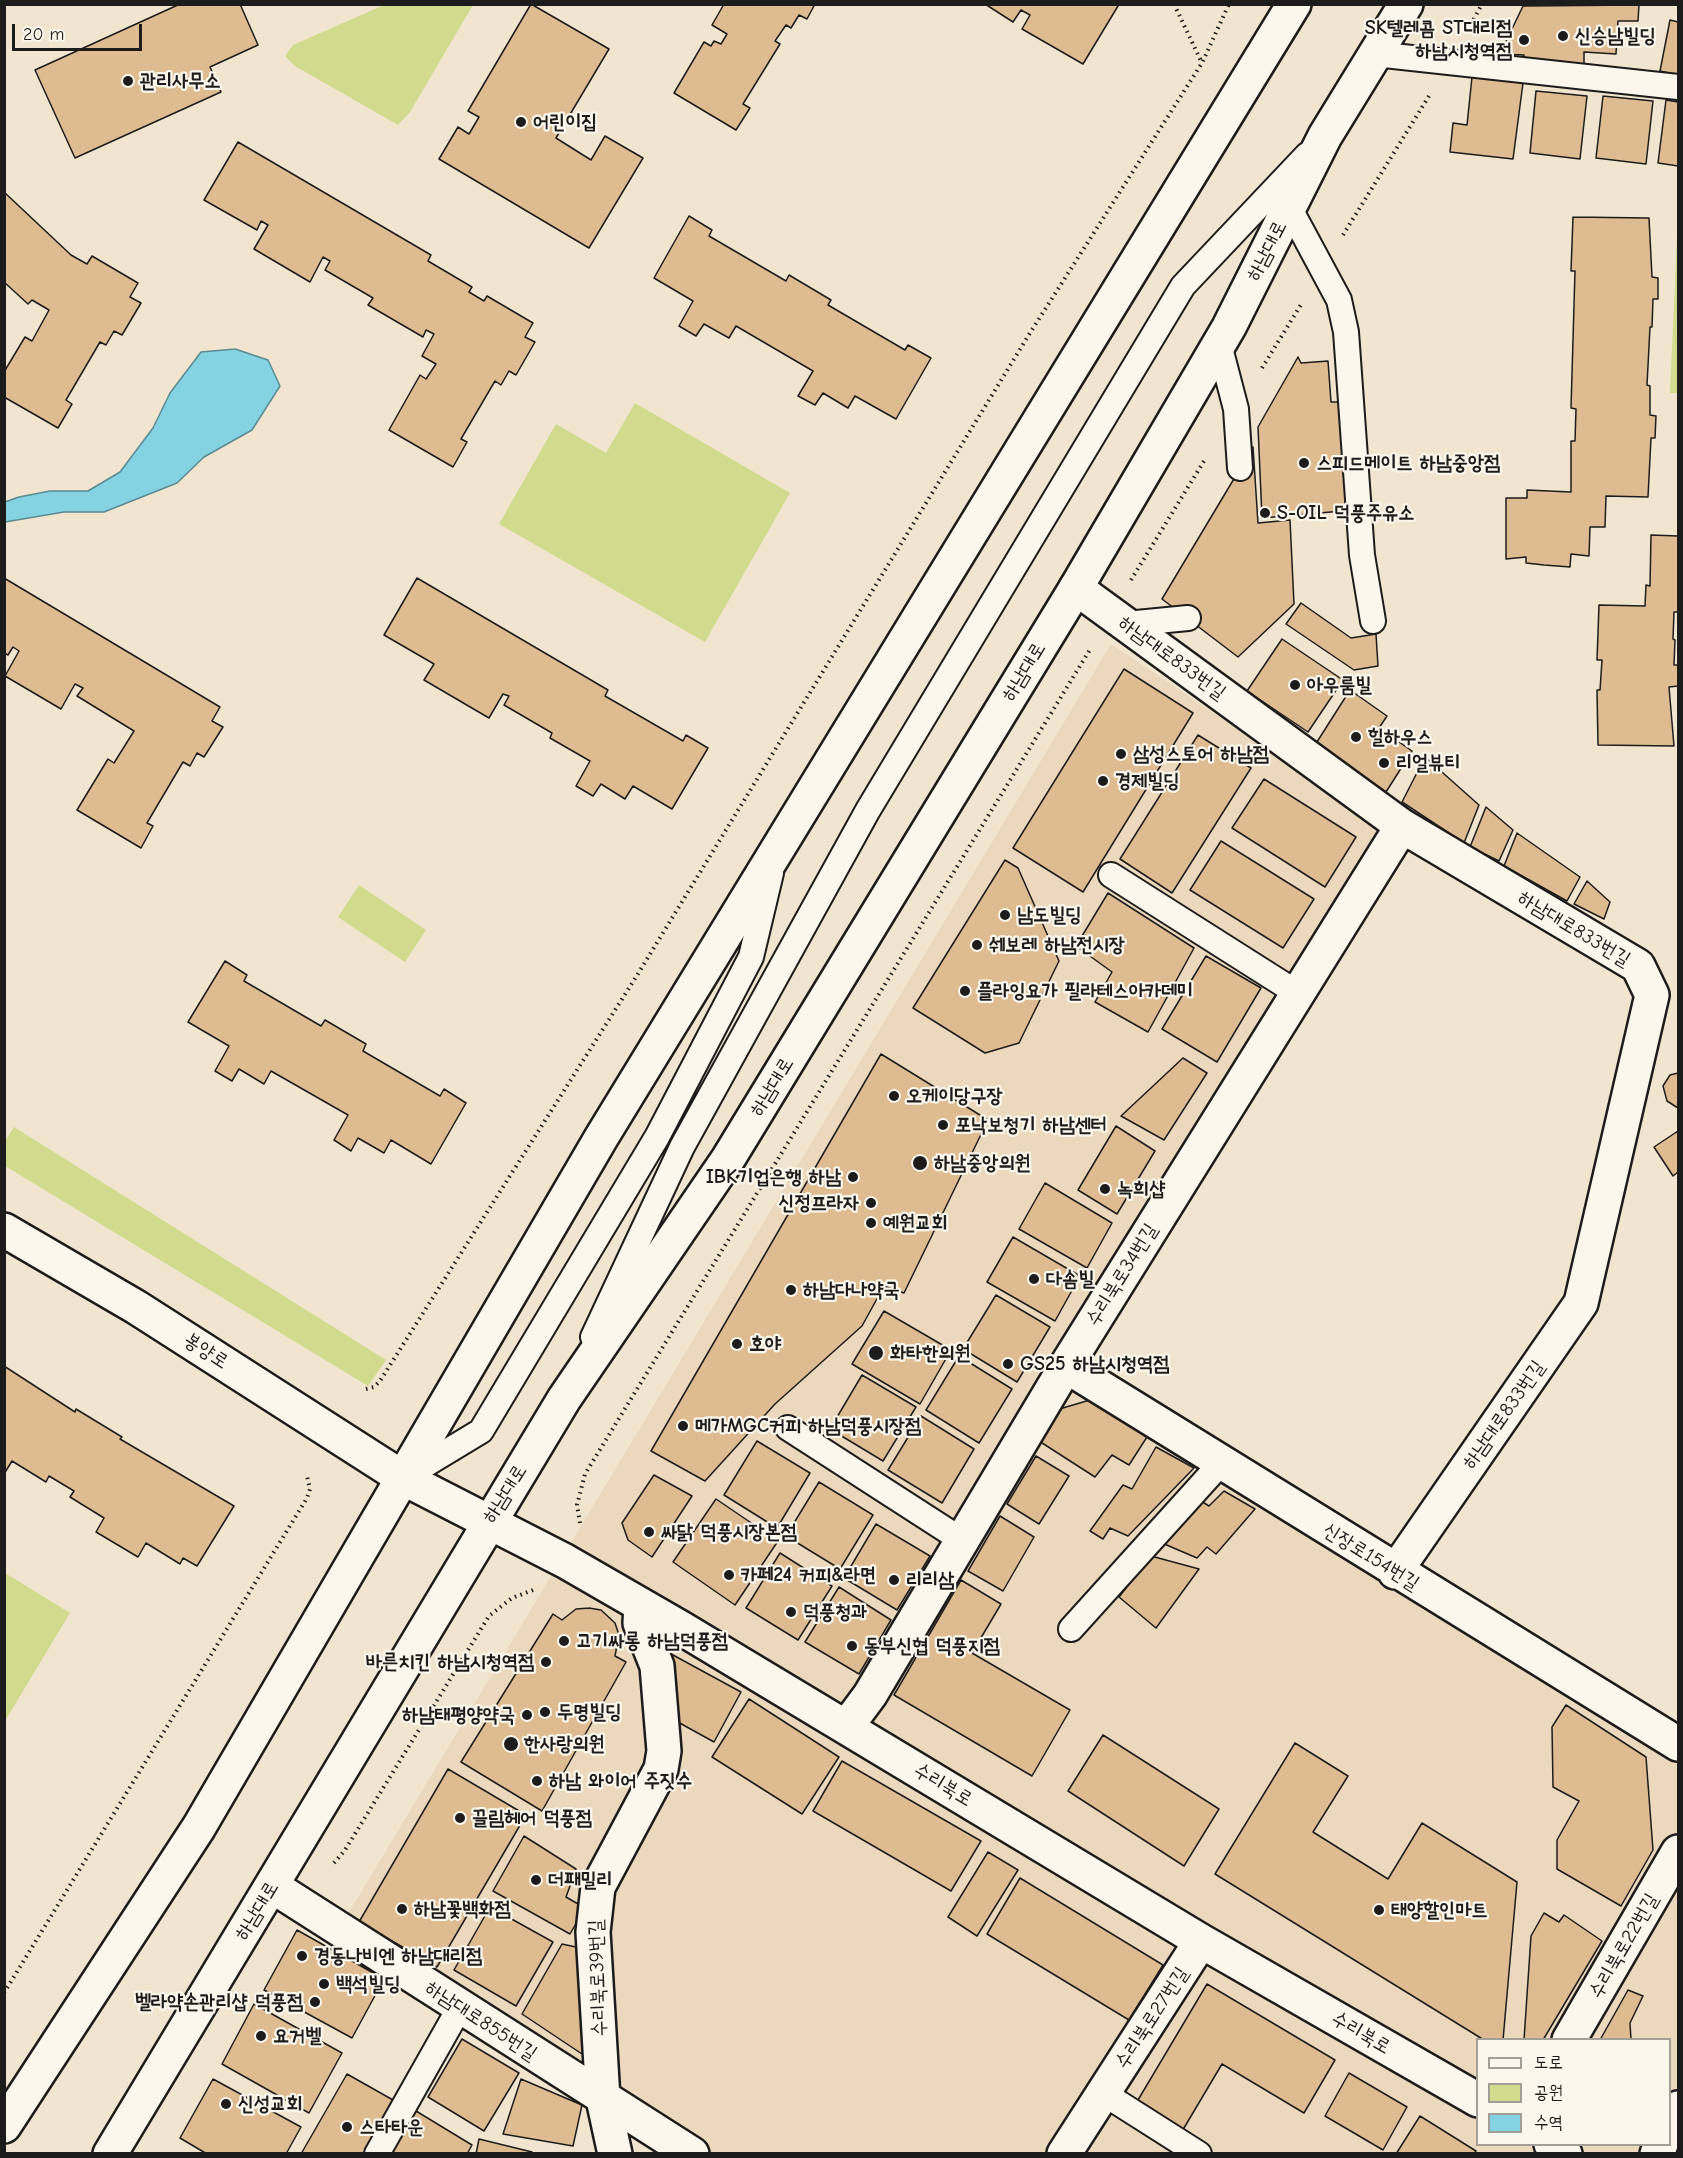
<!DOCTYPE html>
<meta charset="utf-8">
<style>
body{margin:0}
#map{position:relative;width:1683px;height:2158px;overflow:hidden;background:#f2e5d0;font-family:"Comic Neue","Poor Story",sans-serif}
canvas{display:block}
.frame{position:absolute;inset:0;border:6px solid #1c1c1c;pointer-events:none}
.legend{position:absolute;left:1476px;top:2038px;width:195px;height:108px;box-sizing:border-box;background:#fbf7ec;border:2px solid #a29f99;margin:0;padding:8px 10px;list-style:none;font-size:18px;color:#1c1c1c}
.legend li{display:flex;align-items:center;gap:12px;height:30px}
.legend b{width:30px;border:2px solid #a29f99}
.scale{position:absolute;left:12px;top:24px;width:130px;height:27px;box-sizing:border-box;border:3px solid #1c1c1c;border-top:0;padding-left:8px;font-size:18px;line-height:21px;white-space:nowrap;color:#1c1c1c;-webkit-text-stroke:4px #fbf7ec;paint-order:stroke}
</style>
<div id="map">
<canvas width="1683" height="2158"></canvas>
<div class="frame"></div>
<ul class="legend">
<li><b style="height:8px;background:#fbf7ec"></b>도로</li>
<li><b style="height:16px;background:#d0db8e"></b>공원</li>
<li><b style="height:16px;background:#85d3e2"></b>수역</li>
</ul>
<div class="scale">20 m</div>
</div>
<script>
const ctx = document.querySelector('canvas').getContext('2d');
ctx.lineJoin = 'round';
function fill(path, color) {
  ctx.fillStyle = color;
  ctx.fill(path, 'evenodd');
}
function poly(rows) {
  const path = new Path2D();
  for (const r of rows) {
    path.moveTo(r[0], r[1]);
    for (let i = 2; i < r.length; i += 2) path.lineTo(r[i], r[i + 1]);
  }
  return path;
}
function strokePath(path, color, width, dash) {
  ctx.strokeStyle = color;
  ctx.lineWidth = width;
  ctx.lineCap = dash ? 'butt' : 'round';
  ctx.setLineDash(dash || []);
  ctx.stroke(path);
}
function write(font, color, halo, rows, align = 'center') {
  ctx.font = font + ' "Comic Neue","Poor Story",sans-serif';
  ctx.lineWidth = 4.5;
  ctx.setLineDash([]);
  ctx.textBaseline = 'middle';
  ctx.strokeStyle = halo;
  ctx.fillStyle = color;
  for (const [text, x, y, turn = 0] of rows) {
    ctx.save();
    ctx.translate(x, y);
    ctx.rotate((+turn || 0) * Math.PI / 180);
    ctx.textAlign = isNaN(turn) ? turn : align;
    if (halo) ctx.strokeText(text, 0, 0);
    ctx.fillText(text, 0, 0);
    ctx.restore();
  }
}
fill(poly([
 [1111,644,1381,825,1056,1368,1678,1755,1678,2153,713,2153,342,1924],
 [1478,2040,1670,2040,1670,2144,1478,2144]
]), '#ecd8bd');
fill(poly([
 [384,5,473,5,410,112,398,125,295,66,285,56,293,45],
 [1677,236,1678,236,1678,393,1670,393],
 [635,403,790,493,705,642,499,524,556,424,606,453],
 [359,885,426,930,405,962,338,917],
 [14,1127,386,1360,368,1386,5,1166,5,1141],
 [5,1573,70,1613,5,1721]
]), '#d0db8e');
const water = poly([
 [235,349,268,360,280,386,252,430,204,457,177,483,104,512,64,512,5,522,5,502,19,497,50,491,88,491,120,472,153,428,170,393,201,352,235,349]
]);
fill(water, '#85d3e2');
strokePath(water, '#5b8a93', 1.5);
const building = poly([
 [180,4,240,4,258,45,210,67,221,92,75,158,35,70,180,4],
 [531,4,609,49,556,138,591,160,605,136,643,158,589,248,439,159,458,127,469,134,479,117,468,111,531,4],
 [724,4,815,4,807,19,799,15,791,28,786,25,775,41,780,44,743,104,750,108,736,130,674,93,704,42,711,46,714,41,721,44,727,34,712,25,724,4],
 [985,4,1116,4,1118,6,1083,64,1022,29,1030,15,1021,10,1013,22,985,4],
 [1639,5,1638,21,1618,21,1616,54,1584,52,1584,65,1523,63,1524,55,1500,54,1523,6,1639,5],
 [1670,20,1678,22,1678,75,1660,71,1670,20],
 [1472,77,1523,83,1513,159,1450,152,1453,123,1467,125,1472,77],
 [1536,91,1587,96,1580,159,1530,153,1536,91],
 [1603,96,1653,101,1646,164,1596,158,1603,96],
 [1666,100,1678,102,1678,166,1658,163,1666,100],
 [238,142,431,255,428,261,472,287,469,292,484,301,487,296,533,323,525,337,535,342,516,375,509,371,501,385,495,381,461,439,467,442,453,467,389,430,420,375,426,379,436,364,422,356,434,334,426,330,423,337,368,305,373,298,325,270,330,261,323,257,310,282,254,249,268,225,261,221,257,230,204,200,238,142],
 [4,192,71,255,87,264,92,256,138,283,130,297,141,303,122,335,114,331,106,345,100,342,66,400,72,404,58,428,4,397,4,372,25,337,32,341,49,310,32,300,28,304,4,282,4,192],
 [689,216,712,230,709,236,786,281,789,275,831,300,828,305,905,350,908,345,931,358,896,419,855,396,848,408,823,393,815,405,798,396,813,371,736,326,729,338,704,324,696,336,679,326,693,301,654,278,689,216],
 [1573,217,1649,218,1652,277,1658,278,1658,299,1653,299,1652,327,1650,327,1647,385,1650,386,1650,415,1656,416,1655,438,1651,438,1648,497,1606,496,1605,527,1590,527,1589,556,1571,554,1570,567,1544,565,1526,563,1526,557,1506,559,1506,498,1527,498,1527,490,1571,492,1571,441,1575,441,1576,409,1571,408,1575,271,1571,271,1573,217],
 [1298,357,1301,363,1328,361,1331,402,1342,402,1354,510,1262,518,1258,427,1298,357],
 [1253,447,1258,523,1290,520,1294,604,1238,657,1162,599,1253,447],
 [1651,535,1678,536,1678,612,1674,612,1673,639,1675,640,1674,665,1678,665,1678,686,1669,687,1674,746,1598,745,1597,690,1600,690,1602,660,1597,660,1599,605,1645,606,1646,585,1650,586,1651,535],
 [4,578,220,707,212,721,223,727,204,757,197,753,190,766,183,762,147,823,153,826,141,848,77,810,108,759,114,763,134,731,77,696,83,688,75,684,61,709,5,676,19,651,13,647,8,655,4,653,4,578],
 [417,578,608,690,605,696,683,741,686,735,708,748,672,809,633,786,625,799,601,784,593,796,576,786,590,761,550,738,552,733,504,705,509,696,503,694,489,718,424,680,434,664,384,635,417,578],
 [1301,603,1351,638,1376,634,1378,666,1354,670,1286,624,1301,603],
 [1282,639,1343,680,1308,732,1247,691,1282,639],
 [1124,669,1193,713,1083,892,1013,848,1124,669],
 [1350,690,1387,716,1379,728,1412,751,1386,792,1315,745,1350,690],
 [1198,735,1251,768,1172,893,1120,859,1198,735],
 [1425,757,1479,805,1464,843,1402,802,1425,757],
 [1264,779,1356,837,1325,887,1232,828,1264,779],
 [1486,807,1513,830,1499,861,1470,847,1486,807],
 [1517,833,1580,877,1567,901,1504,866,1517,833],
 [1221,841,1314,899,1283,948,1190,890,1221,841],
 [1005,860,1018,868,1059,961,1019,1043,985,1053,913,1008,1005,860],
 [1587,881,1610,902,1604,919,1574,904,1587,881],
 [1108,893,1194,948,1148,1032,1095,1002,1112,972,1076,946,1108,893],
 [1206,956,1261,988,1217,1062,1162,1029,1206,956],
 [225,961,247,975,244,981,321,1026,325,1020,366,1044,363,1051,440,1096,444,1089,466,1103,431,1164,391,1140,384,1153,358,1138,351,1151,334,1140,348,1115,271,1071,264,1084,239,1069,232,1081,215,1071,229,1046,188,1022,225,961],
 [881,1054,988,1120,904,1293,884,1286,862,1326,775,1404,705,1481,651,1451,881,1054],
 [1183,1058,1207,1073,1164,1140,1121,1116,1183,1058],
 [1678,1073,1678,1108,1667,1101,1663,1086,1670,1075,1678,1073],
 [1116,1126,1155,1151,1117,1214,1078,1190,1116,1126],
 [1678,1131,1678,1172,1673,1176,1654,1147,1678,1131],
 [1045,1183,1112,1223,1087,1268,1019,1229,1045,1183],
 [1013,1237,1080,1276,1055,1321,987,1282,1013,1237],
 [996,1295,1050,1327,1017,1382,963,1349,996,1295],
 [884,1311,951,1350,920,1404,852,1364,884,1311],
 [959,1356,1012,1389,979,1443,926,1410,959,1356],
 [4,1366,75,1412,76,1409,122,1437,120,1439,234,1506,197,1566,183,1558,180,1564,146,1543,138,1557,96,1532,104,1518,70,1497,74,1491,49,1476,46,1482,12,1461,4,1474,4,1366],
 [862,1375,916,1407,883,1461,830,1429,862,1375],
 [1090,1400,1147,1437,1129,1465,1112,1455,1095,1477,1039,1441,1056,1410,1090,1400],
 [921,1416,974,1449,942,1503,888,1470,921,1416],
 [757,1441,810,1473,777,1528,724,1495,757,1441],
 [1156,1447,1194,1468,1128,1536,1110,1528,1103,1539,1090,1531,1123,1485,1132,1489,1156,1447],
 [1036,1456,1069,1476,1039,1524,1007,1504,1036,1456],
 [654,1475,692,1496,652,1557,628,1540,622,1523,654,1475],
 [819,1482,873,1515,840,1569,786,1536,819,1482],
 [1224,1491,1255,1509,1216,1554,1207,1547,1197,1558,1162,1543,1201,1501,1209,1506,1224,1491],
 [716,1499,778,1541,735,1605,673,1562,716,1499],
 [1000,1516,1034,1537,1003,1591,968,1571,1000,1516],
 [876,1524,930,1556,897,1610,844,1578,876,1524],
 [780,1553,832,1586,798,1640,746,1608,780,1553],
 [1151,1556,1199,1569,1156,1628,1119,1597,1151,1556],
 [961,1580,1001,1604,972,1653,1070,1710,1032,1776,894,1695,961,1580],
 [839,1587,891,1620,859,1674,805,1642,839,1587],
 [589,1608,601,1610,615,1623,619,1635,615,1656,626,1662,542,1811,461,1762,553,1614,562,1620,576,1609,589,1608],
 [673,1655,741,1692,714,1742,676,1721,667,1667,673,1655],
 [749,1699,839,1757,802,1814,712,1757,749,1699],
 [1566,1705,1646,1757,1653,1850,1621,1906,1557,1869,1557,1840,1579,1801,1553,1787,1552,1727,1566,1705],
 [1103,1735,1219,1809,1184,1866,1068,1791,1103,1735],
 [1295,1743,1348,1776,1313,1832,1388,1879,1422,1823,1517,1882,1503,2040,1484,2040,1215,1874,1295,1743],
 [842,1761,981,1841,951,1891,813,1811,842,1761],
 [448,1769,526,1815,437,1967,359,1922,448,1769],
 [524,1836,576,1869,566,1897,585,1908,570,1934,493,1891,524,1836],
 [988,1852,1018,1870,977,1936,948,1917,988,1852],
 [1020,1878,1163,1965,1129,2020,987,1934,1020,1878],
 [490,1907,553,1942,516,2006,454,1970,490,1907],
 [1544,1913,1559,1922,1564,1915,1602,1941,1543,2040,1524,2040,1531,1936,1544,1913],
 [297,1930,384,1979,352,2038,264,1990,297,1930],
 [562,1944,576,1947,588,2058,522,2014,562,1944],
 [1207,1984,1335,2060,1304,2113,1222,2064,1181,2133,1135,2105,1207,1984],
 [1628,1990,1643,1996,1630,2023,1631,2040,1600,2040,1628,1990],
 [254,2004,342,2053,309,2113,222,2064,254,2004],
 [462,2039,519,2073,484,2131,428,2097,462,2039],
 [1349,2073,1407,2107,1383,2150,1325,2116,1349,2073],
 [347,2074,393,2100,363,2154,301,2154,347,2074],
 [213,2079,301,2127,286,2154,207,2154,180,2138,213,2079],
 [521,2079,582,2105,573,2146,503,2134,521,2079],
 [416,2111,472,2145,467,2154,390,2154,416,2111],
 [1420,2116,1476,2151,1474,2154,1396,2154,1420,2116],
 [479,2139,532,2152,531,2154,476,2154,479,2139]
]);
fill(building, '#debb90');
strokePath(building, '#1c1c1c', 1.5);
const service = poly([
 [1375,54,1678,87],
 [1289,207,1339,300,1346,332,1362,555,1373,621],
 [1219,344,1236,409,1240,468],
 [1126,624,1188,618],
 [1111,875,1297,993],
 [593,1337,682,1147,868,810,1183,286,1307,155],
 [788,1428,960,1539],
 [405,1477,481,1431,657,1137,751,957,771,873],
 [1071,1629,1221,1463],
 [1103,2093,1199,2154],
 [377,2154,460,2007]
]);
const minor = poly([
 [1076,588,1402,826,1638,966,1652,995,1581,1303,1395,1572],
 [1066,1366,1678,1744],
 [403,1478,565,1561,681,1628,1201,1941,1478,2100],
 [847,1726,870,1695,1066,1366,1402,826],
 [272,1886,692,2154],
 [1569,2040,1678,1852],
 [1670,2127,1678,2108],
 [1551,2144,1565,2154],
 [615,2154,603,2099,593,1932,598,1887,661,1769,664,1751,657,1666,640,1623,641,1605],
 [1064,2154,1201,1941],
 [1657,2154,1661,2144]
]);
const tertiary = poly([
 [4,1230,136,1307,403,1478]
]);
const primary = poly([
 [4,2126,199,1827,601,1138,1294,4],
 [110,2154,564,1399,728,1159,1076,588,1229,327,1325,136,1406,4]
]);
strokePath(service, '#1c1c1c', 28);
strokePath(minor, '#1c1c1c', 38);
strokePath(tertiary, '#1c1c1c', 38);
strokePath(primary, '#1c1c1c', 38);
strokePath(poly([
 [1174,4,1202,63],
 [1468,30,1482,4],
 [1343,235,1429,96],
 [1262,368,1302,303],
 [1131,580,1204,461],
 [366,1389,374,1387,380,1381,636,977,1030,333,1202,63,1229,4],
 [580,1523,577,1505,585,1474,1091,648],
 [334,1863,345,1850,489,1616,512,1598,533,1590],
 [4,1993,307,1498,310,1489,307,1476]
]), '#1c1c1c', 4, [1.5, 4.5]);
strokePath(service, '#fbf7ec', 24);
strokePath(minor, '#fbf7ec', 33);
strokePath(tertiary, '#fbf7ec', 33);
strokePath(primary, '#fbf7ec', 33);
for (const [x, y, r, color] of [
 [1563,36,6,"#1c1c1c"],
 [1524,40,6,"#1c1c1c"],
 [128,81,6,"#1c1c1c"],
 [521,122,6,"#1c1c1c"],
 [1304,463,6,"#1c1c1c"],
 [1265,513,6,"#1c1c1c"],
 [1295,685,6,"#1c1c1c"],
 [1356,737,6,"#1c1c1c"],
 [1121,754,6,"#1c1c1c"],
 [1384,763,6,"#1c1c1c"],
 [1103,781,6,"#1c1c1c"],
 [1005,915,6,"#1c1c1c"],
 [977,945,6,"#1c1c1c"],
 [965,991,6,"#1c1c1c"],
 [894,1096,6,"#1c1c1c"],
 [943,1125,6,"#1c1c1c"],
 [920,1163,8,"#1c1c1c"],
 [853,1177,6,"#1c1c1c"],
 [1105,1189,6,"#1c1c1c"],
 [871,1203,6,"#1c1c1c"],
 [871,1223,6,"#1c1c1c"],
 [1034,1279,6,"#1c1c1c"],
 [791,1290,6,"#1c1c1c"],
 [737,1344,6,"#1c1c1c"],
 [876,1353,8,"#1c1c1c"],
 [1008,1364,6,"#1c1c1c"],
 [683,1426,6,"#1c1c1c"],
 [649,1532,6,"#1c1c1c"],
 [729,1575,6,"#1c1c1c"],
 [894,1580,6,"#1c1c1c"],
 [791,1612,6,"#1c1c1c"],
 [564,1641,6,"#1c1c1c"],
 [852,1646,6,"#1c1c1c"],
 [546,1662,6,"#1c1c1c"],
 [545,1712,6,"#1c1c1c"],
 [527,1715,6,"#1c1c1c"],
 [511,1744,8,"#1c1c1c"],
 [537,1781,6,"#1c1c1c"],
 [460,1818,6,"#1c1c1c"],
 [536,1880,6,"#1c1c1c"],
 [402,1909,6,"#1c1c1c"],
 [1379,1910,6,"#1c1c1c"],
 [302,1956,6,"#1c1c1c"],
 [324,1984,6,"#1c1c1c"],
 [315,2002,6,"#1c1c1c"],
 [261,2036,6,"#1c1c1c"],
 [226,2104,6,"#1c1c1c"],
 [347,2127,6,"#1c1c1c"]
]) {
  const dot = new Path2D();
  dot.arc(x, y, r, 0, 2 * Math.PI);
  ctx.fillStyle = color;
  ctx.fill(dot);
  strokePath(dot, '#fbf7ec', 2);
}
write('bold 20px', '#1c1c1c', '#fbf7ec', [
 ["SK텔레콤 ST대리점",1512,28,"right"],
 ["하남시청역점",1512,51,"right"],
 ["신승남빌딩",1575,36],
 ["관리사무소",140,81],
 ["어린이집",533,122],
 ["스피드메이트 하남중앙점",1316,463],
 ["S-OIL 덕풍주유소",1277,513],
 ["아우룸빌",1307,685],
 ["힐하우스",1368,737],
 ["삼성스토어 하남점",1133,754],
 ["리얼뷰티",1396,763],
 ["경제빌딩",1115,781],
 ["남도빌딩",1017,915],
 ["쉐보레 하남전시장",989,945],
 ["플라잉요가 필라테스아카데미",977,991],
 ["오케이당구장",906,1096],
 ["포낙보청기 하남센터",955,1125],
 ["하남중앙의원",934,1163],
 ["IBK기업은행 하남",841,1177,"right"],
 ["녹희샵",1117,1189],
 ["신정프라자",859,1203,"right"],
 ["예원교회",883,1223],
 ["다솜빌",1046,1279],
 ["하남다나약국",803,1290],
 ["호야",749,1344],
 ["화타한의원",890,1353],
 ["GS25 하남시청역점",1020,1364],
 ["메가MGC커피 하남덕풍시장점",695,1426],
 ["싸닭 덕풍시장본점",661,1532],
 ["카페24 커피&라면",741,1575],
 ["리리삼",906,1580],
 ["덕풍청과",803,1612],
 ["고기싸롱 하남덕풍점",576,1641],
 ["동부신협 덕풍지점",864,1646],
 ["바른치킨 하남시청역점",534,1662,"right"],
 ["두명빌딩",557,1712],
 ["하남태평양약국",515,1715,"right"],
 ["한사랑의원",524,1744],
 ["하남 와이어 주짓수",549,1781],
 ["끌림헤어 덕풍점",472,1818],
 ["더패밀리",548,1880],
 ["하남꽃백화점",414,1909],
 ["태양할인마트",1391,1910],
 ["경동나비엔 하남대리점",314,1956],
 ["백석빌딩",336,1984],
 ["벨라약손관리샵 덕풍점",303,2002,"right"],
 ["요거벨",273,2036],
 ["신성교회",238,2104],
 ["스타타운",359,2127]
], 'left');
write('20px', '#1c1c1c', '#fbf7ec', [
 ["하남대로",1267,251,-63],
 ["하남대로833번길",1172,658,36],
 ["하남대로",1024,672,-59],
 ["하남대로833번길",1574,929,31],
 ["하남대로",772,1087,-59],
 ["수리북로34번길",1122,1275,-58],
 ["봉양로",206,1351,33],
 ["하남대로833번길",1504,1415,-55],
 ["하남대로",505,1494,-58],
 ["신장로154번길",1371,1557,32],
 ["수리북로",943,1785,31],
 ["하남대로",257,1911,-59],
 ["수리북로22번길",1624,1946,-60],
 ["수리북로39번길",598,1978,-92],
 ["수리북로27번길",1152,2018,-57],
 ["하남대로855번길",481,2021,33],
 ["수리북로",1361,2033,30]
]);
</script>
